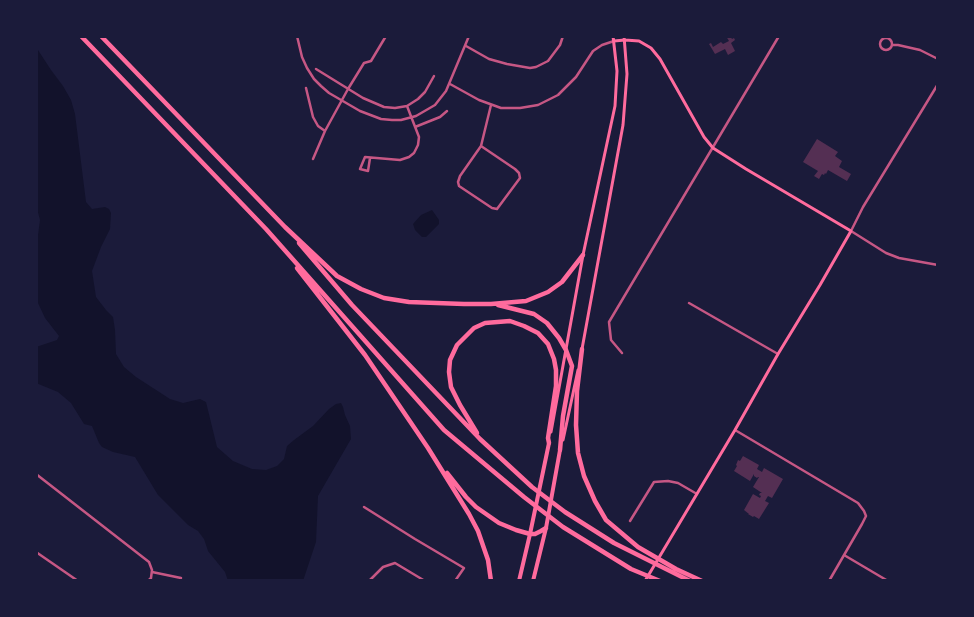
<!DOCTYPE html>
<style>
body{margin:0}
#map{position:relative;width:974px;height:617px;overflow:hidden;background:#1b1b3a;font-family:"Nunito Sans",sans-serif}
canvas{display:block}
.frame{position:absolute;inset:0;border:38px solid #1b1b3a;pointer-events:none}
</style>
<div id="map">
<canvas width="974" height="617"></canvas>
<div class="frame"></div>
</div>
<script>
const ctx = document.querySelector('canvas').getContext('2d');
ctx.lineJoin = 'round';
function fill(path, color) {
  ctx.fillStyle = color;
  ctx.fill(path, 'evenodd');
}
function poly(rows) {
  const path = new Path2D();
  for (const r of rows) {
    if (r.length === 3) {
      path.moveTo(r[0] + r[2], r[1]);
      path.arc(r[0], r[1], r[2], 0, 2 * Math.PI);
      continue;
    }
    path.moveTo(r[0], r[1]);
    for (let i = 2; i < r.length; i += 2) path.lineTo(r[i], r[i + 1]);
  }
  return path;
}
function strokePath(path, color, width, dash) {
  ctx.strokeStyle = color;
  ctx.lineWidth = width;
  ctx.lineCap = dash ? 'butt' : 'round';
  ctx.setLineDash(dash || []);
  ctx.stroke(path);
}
fill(poly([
 [36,47,51,70,63,86,71,100,75,114,86,202,92,209,105,207,109,209,111,213,110,229,101,247,92,271,96,297,106,310,113,317,115,330,116,354,124,367,136,377,170,399,183,403,200,399,206,402,217,447,233,461,252,469,266,470,277,466,284,459,287,446,294,440,313,426,329,409,336,404,341,403,343,407,345,415,350,426,351,439,318,496,316,542,303,581,228,581,225,572,208,551,204,539,198,531,188,525,158,495,135,457,113,452,102,447,99,443,92,426,84,424,71,403,58,392,36,383,36,347,57,340,59,336,45,318,38,303,36,296,36,238,38,235,40,220,36,205],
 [432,210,439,220,439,224,426,237,422,237,415,230,413,224,421,215]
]), '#12122b');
fill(poly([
 [726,36,730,36,732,39,734,38,735,40,731,43,735,51,728,55,725,49,715,54,709,44,711,43,713,47,721,42,723,44,729,41],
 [817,139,838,152,835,156,842,161,839,167,851,174,847,181,828,170,826,174,825,173,824,175,822,174,819,179,814,176,818,171,803,162],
 [743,456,759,465,757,469,762,472,764,468,783,479,772,498,768,496,765,501,769,503,759,519,754,516,753,517,748,514,749,514,744,510,753,494,760,498,761,496,759,495,760,493,762,493,753,487,759,477,758,477,757,478,754,476,754,474,750,481,734,471,737,466,736,465,738,460,740,461]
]), '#542f53');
strokePath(poly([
 [297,36,302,57,307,68,314,79,321,86,329,93,360,111,381,119,392,120,401,120,416,116,435,105,446,91,469,36],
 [886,44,6],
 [892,45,898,45,920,50,938,59],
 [466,46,489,59,507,64,530,68,536,67,548,61,560,45,563,36],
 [316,69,363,98,384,107,395,108,407,106,418,99,425,92,434,76],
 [450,84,479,100,501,108,520,108,538,105,558,95,576,77,593,51,602,45,614,41],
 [938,84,863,207,851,231,886,253,899,258,938,265],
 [306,88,313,117,318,126,325,131],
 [415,127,440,117,447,111],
 [481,146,515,169,519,173,520,178,497,209,492,208,459,186,458,182,460,176,481,146,491,105],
 [370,158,368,171,360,169,365,157,400,160,409,157,414,153,418,145,419,137,407,106],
 [313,159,325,131,348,89,364,63,371,61,386,36],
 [689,303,778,354],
 [622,353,611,340,609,322,779,36],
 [735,430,858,503,864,511,866,516,862,524,829,581],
 [36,474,149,562,152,570,151,578,148,581],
 [364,507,415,539,464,568,455,581],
 [630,521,654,482,668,481,678,483,697,494],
 [36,552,78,581],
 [844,555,888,581],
 [152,572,181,578],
 [369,581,383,567,395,563,425,581]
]), '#c65784', 2.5);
strokePath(poly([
 [614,41,625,40,639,41,651,48,660,59,704,137,713,148,746,169,851,231,820,285,778,354,735,430,645,581],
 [582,349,623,125,627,74,624,36],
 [551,432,583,255,615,106,617,71,613,36],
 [563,440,578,370]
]), '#ff6b9d', 3);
strokePath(poly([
 [519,581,530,534,549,443],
 [533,581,546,528,560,450]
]), '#ff6b9d', 4);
strokePath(poly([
 [81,36,266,229,444,430,524,497,563,527,631,569,660,581],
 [101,36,285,227,337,276,361,289,384,298,409,302,464,304,491,304,526,301,548,292,562,282,583,255],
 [299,243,352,305,480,439,532,487,565,512,614,543,690,581],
 [297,268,365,355,428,448,469,514,478,531,488,560,491,581],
 [498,305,534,314,547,323,559,338,566,350,572,366,563,416,560,450],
 [582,349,577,391,576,425,578,453,584,476,595,501,606,520,638,547,676,569,702,581],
 [477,433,460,405,451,387,449,372,450,360,457,345,474,328,485,323,510,321,524,326,538,333,548,344,554,359,556,370,556,386,548,438,549,443],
 [447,473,466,497,476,507,499,523,516,530,530,534,535,534,541,531,546,528]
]), '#ff6b9d', 4.5);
</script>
